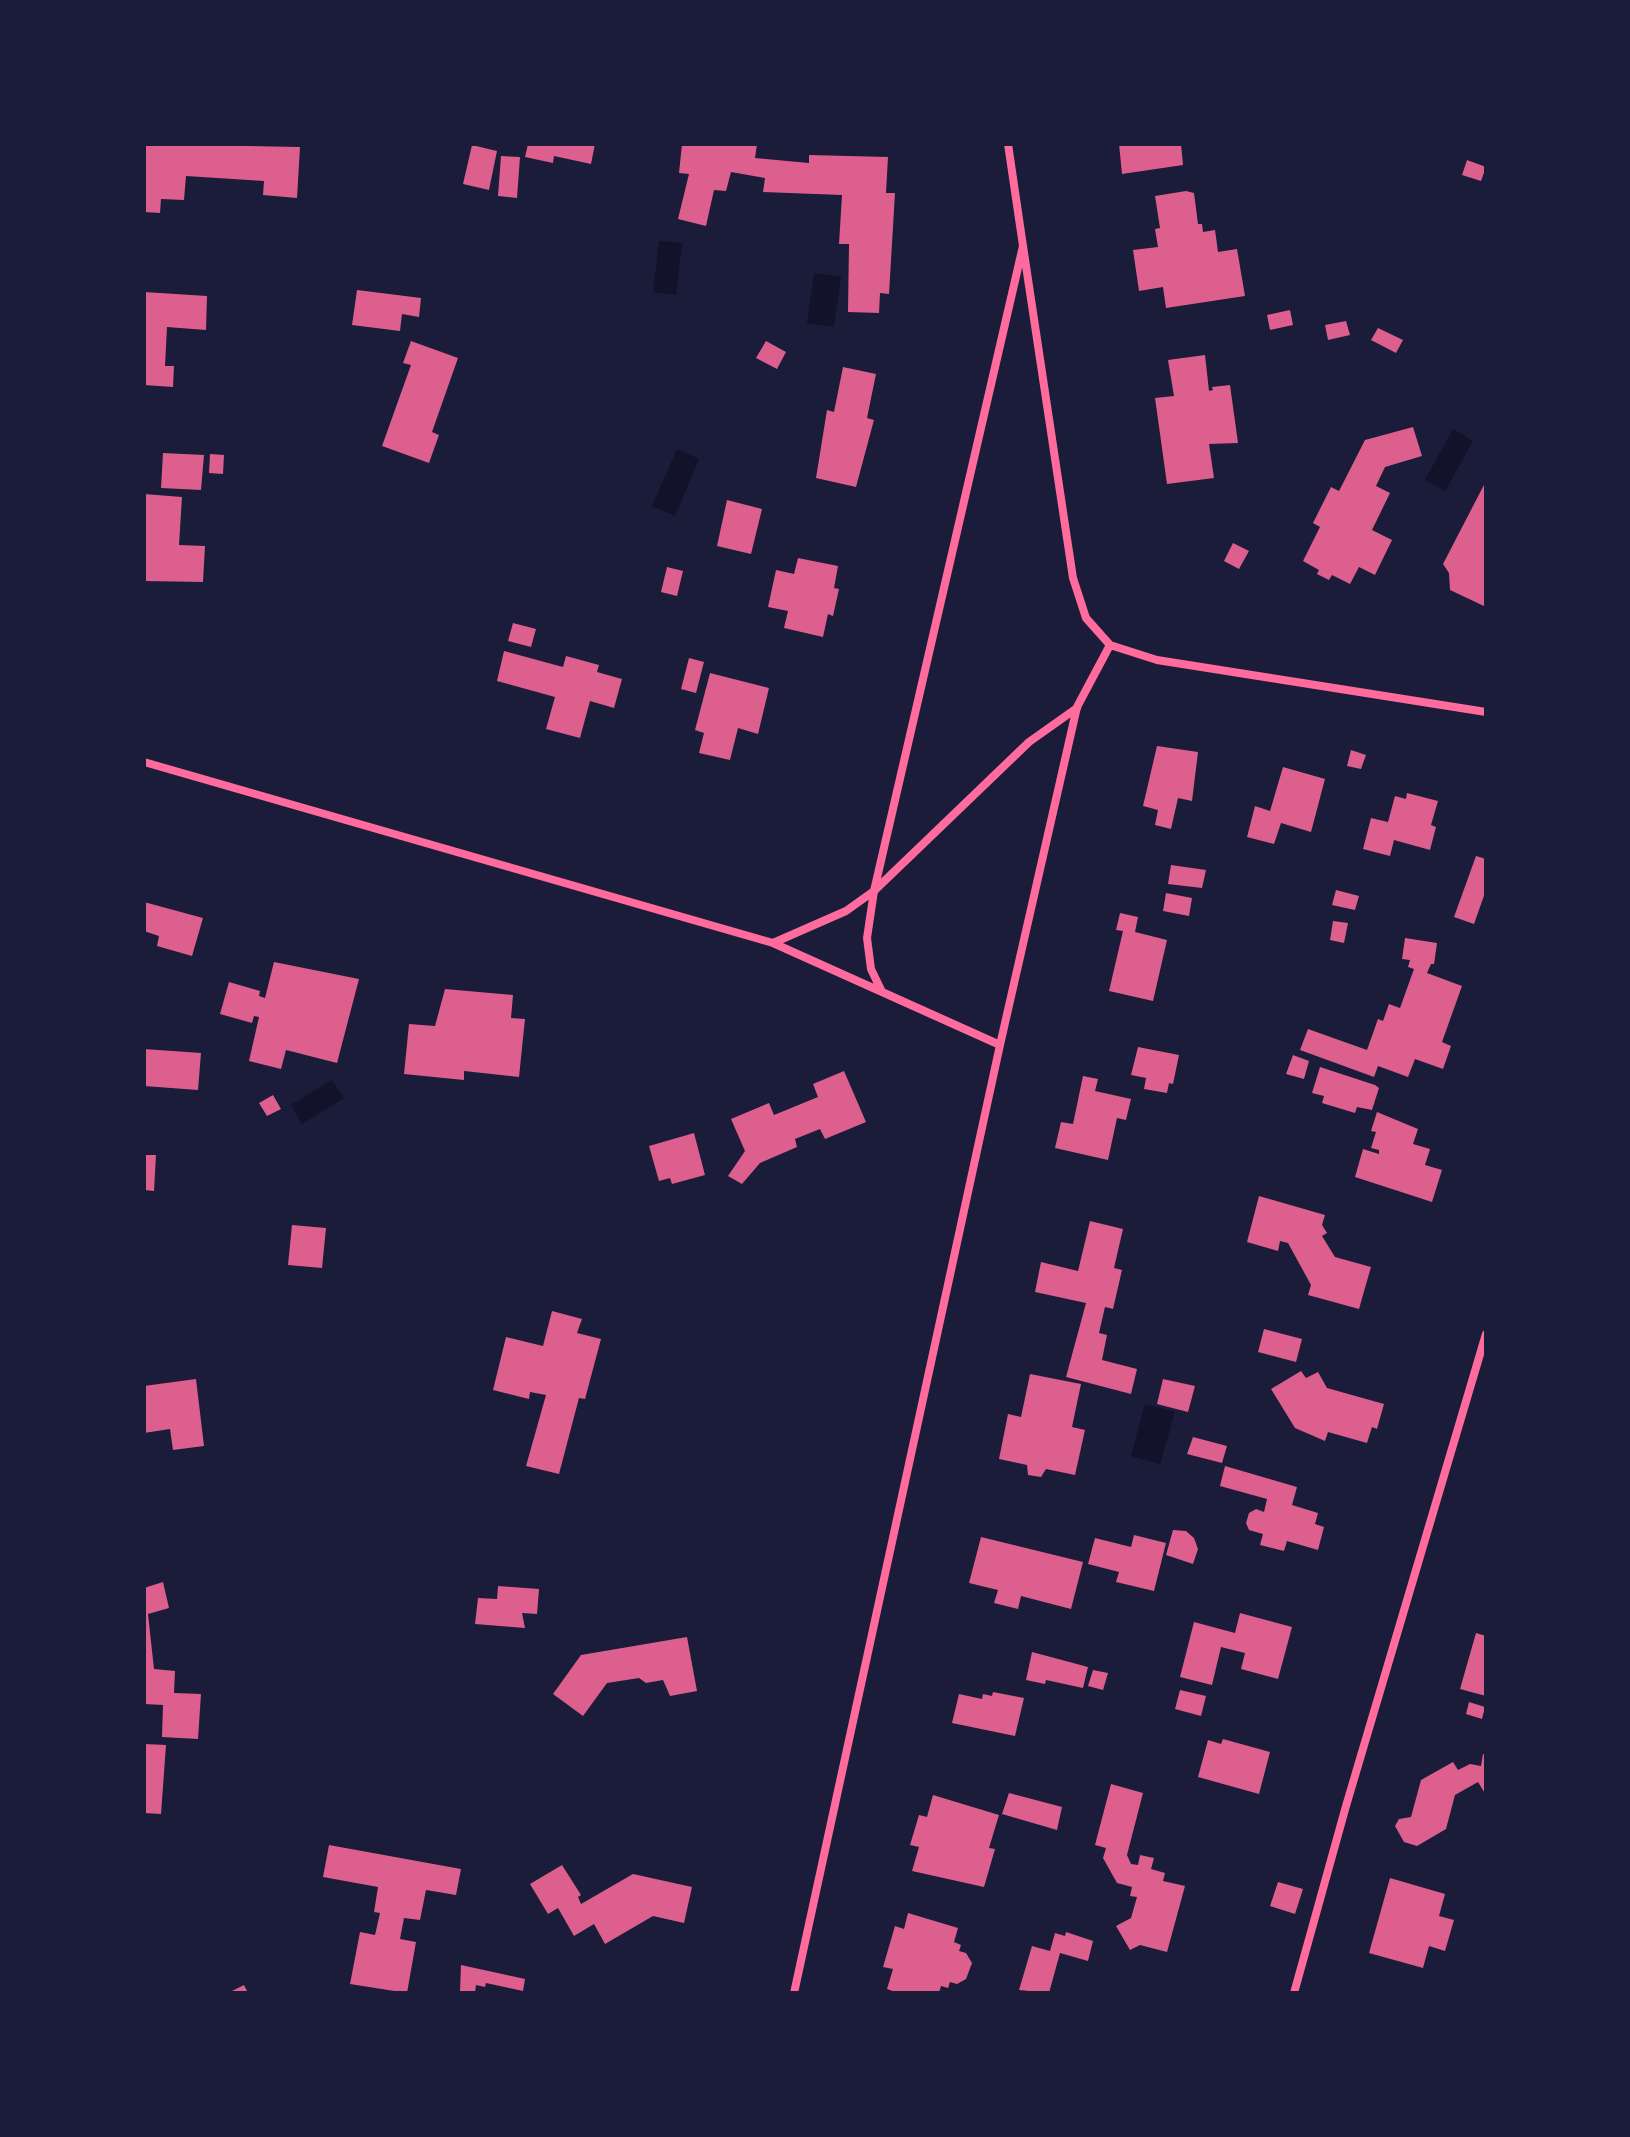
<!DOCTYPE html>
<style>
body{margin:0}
#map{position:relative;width:1630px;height:2137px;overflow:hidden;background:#1b1b3a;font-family:Jost,sans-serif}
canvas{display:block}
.frame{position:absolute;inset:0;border:146px solid #1b1b3a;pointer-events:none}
</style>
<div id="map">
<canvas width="1630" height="2137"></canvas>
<div class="frame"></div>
</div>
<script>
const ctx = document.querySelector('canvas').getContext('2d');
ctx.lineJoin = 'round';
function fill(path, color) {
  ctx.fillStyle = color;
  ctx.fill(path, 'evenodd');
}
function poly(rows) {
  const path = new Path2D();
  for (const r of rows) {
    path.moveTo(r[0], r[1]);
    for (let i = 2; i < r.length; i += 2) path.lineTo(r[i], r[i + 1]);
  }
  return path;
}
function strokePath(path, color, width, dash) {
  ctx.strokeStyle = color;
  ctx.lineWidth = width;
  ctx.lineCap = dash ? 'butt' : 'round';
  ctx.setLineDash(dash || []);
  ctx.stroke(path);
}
fill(poly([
 [659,241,682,243,676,295,653,292],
 [814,273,841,277,834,327,807,323],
 [1453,429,1473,441,1445,491,1425,480],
 [677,449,699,459,675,516,652,506],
 [332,1080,344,1098,302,1124,291,1105],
 [1145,1404,1175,1412,1160,1464,1131,1456]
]), '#12122b');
fill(poly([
 [144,144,300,147,297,198,263,195,264,181,186,176,184,200,161,199,160,213,144,212],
 [528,144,595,144,591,164,554,156,553,163,525,157],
 [682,144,757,144,755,158,809,163,809,155,888,157,886,193,895,193,889,294,880,293,879,313,848,312,849,244,839,244,842,195,763,192,765,178,731,172,726,191,714,190,706,226,678,219,689,174,679,173],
 [1119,144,1181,144,1183,165,1122,174],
 [472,145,497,151,489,190,463,184],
 [501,156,520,157,517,198,498,196],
 [1467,160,1486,167,1481,181,1462,175],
 [1186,191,1194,193,1198,224,1202,224,1203,232,1215,230,1218,252,1237,249,1245,296,1166,308,1163,287,1139,291,1133,250,1158,247,1155,229,1160,228,1155,196],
 [357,290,421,298,419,317,402,314,400,331,352,325],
 [144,292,207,296,206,330,167,327,165,366,174,366,173,387,144,385],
 [1290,310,1293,325,1270,330,1267,315],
 [1346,321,1350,335,1328,340,1325,325],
 [1378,328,1403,340,1396,353,1371,340],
 [411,341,458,358,432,432,439,435,429,463,382,446,411,365,403,363],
 [766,341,786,352,777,369,756,358],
 [1205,355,1209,391,1213,390,1212,387,1230,385,1238,443,1209,444,1214,478,1167,484,1155,398,1174,396,1168,360],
 [843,367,876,374,867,418,874,420,856,487,816,478,827,410,834,412],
 [1413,427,1422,456,1385,467,1376,486,1390,493,1372,530,1392,540,1375,575,1359,567,1350,584,1332,575,1329,580,1317,574,1319,570,1303,561,1320,527,1313,523,1331,487,1339,491,1365,440],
 [163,453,204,455,201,490,161,488],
 [210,454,224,455,223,474,209,473],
 [1486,481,1486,607,1450,590,1449,573,1443,564],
 [144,494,182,497,179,545,205,546,203,582,144,581],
 [727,500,762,509,751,554,717,546],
 [1233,543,1249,551,1239,569,1224,561],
 [798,558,838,566,834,588,839,589,833,616,828,614,823,637,784,628,788,611,768,607,776,570,794,574],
 [667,567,683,571,677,596,661,592],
 [513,623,536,629,531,647,508,641],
 [504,651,563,667,566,656,599,665,597,672,622,679,614,708,590,701,580,738,546,729,555,697,497,681],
 [689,658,704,662,696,693,681,689],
 [710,673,769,688,758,734,738,728,730,760,699,753,704,733,695,730],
 [1157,746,1198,752,1192,801,1178,798,1171,829,1155,825,1158,810,1143,806],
 [1351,750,1366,755,1361,769,1347,766],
 [1283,767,1325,779,1311,832,1281,823,1274,844,1247,837,1255,806,1270,811],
 [1407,793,1438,801,1431,825,1436,827,1430,850,1394,840,1390,856,1363,849,1371,818,1388,822,1395,796,1406,799],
 [1476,856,1486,859,1486,890,1474,924,1454,917],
 [1171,865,1206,870,1202,888,1168,884],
 [1336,890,1359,896,1355,910,1332,905],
 [1166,893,1192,898,1189,916,1163,911],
 [144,902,203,918,192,956,157,946,159,936,144,931],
 [1120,913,1138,917,1135,932,1167,940,1153,1001,1109,991,1123,931,1116,930],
 [1333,921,1348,923,1344,943,1330,940],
 [1405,938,1437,943,1434,964,1431,964,1427,973,1462,986,1442,1042,1451,1046,1443,1069,1415,1059,1408,1077,1378,1066,1374,1077,1300,1050,1308,1029,1367,1050,1378,1019,1383,1021,1389,1004,1400,1008,1414,969,1408,967,1410,960,1402,959],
 [274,962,359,979,337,1063,286,1050,281,1069,249,1061,259,1017,254,1016,252,1023,220,1014,229,982,260,991,259,996,265,998],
 [445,989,513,995,511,1018,525,1019,519,1077,464,1071,464,1080,404,1074,409,1024,435,1026],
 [1138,1047,1179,1055,1173,1084,1169,1083,1167,1093,1144,1089,1146,1078,1131,1075],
 [144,1049,201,1053,198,1090,144,1086],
 [1293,1055,1309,1061,1304,1079,1286,1074],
 [1320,1067,1375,1085,1379,1088,1372,1110,1357,1107,1355,1113,1322,1103,1324,1096,1312,1093],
 [844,1071,866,1122,825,1139,820,1129,795,1139,797,1147,760,1163,742,1184,728,1176,745,1151,731,1119,769,1103,774,1115,818,1097,813,1084],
 [1083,1076,1098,1079,1095,1091,1131,1099,1126,1120,1117,1118,1108,1160,1055,1148,1061,1122,1073,1124],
 [273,1095,281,1109,267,1116,259,1103],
 [1377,1112,1418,1129,1413,1144,1430,1149,1425,1165,1442,1170,1432,1202,1355,1177,1363,1149,1379,1154,1379,1150,1371,1148,1376,1132,1371,1131],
 [694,1133,705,1175,672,1184,670,1178,659,1181,649,1146],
 [144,1155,156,1155,154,1191,144,1190],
 [1259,1196,1325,1215,1322,1225,1327,1233,1322,1236,1335,1257,1371,1267,1359,1309,1308,1295,1311,1285,1288,1243,1280,1241,1278,1251,1247,1242],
 [1090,1221,1123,1229,1114,1268,1122,1270,1113,1309,1105,1307,1099,1333,1107,1335,1102,1360,1137,1369,1131,1394,1066,1377,1086,1303,1035,1292,1041,1262,1078,1271],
 [292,1225,326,1228,322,1268,288,1265],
 [552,1311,582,1319,577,1333,601,1339,585,1399,579,1398,559,1474,526,1466,546,1395,530,1392,529,1399,493,1390,506,1337,543,1346],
 [1264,1329,1302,1339,1296,1362,1258,1352],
 [1301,1371,1306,1378,1318,1372,1327,1388,1384,1404,1377,1429,1372,1427,1367,1443,1328,1432,1325,1441,1295,1428,1271,1389],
 [1030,1374,1081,1384,1072,1427,1085,1430,1075,1475,1046,1469,1041,1477,1028,1475,1027,1465,999,1459,1008,1414,1021,1417],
 [196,1379,204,1446,173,1450,170,1429,144,1433,144,1386],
 [1163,1379,1195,1386,1188,1412,1157,1404],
 [1193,1437,1227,1446,1222,1463,1187,1454],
 [1225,1466,1297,1487,1292,1505,1318,1513,1315,1524,1324,1527,1318,1550,1287,1541,1284,1551,1260,1545,1263,1534,1249,1530,1246,1523,1249,1513,1256,1509,1264,1512,1267,1499,1220,1486],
 [1173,1530,1186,1531,1194,1538,1198,1549,1193,1564,1166,1555],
 [1134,1535,1166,1543,1154,1591,1116,1582,1119,1572,1088,1564,1095,1538,1131,1547],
 [981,1537,1083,1562,1071,1609,1021,1596,1018,1609,994,1603,998,1590,969,1583],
 [163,1582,169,1608,148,1614,154,1669,175,1671,174,1693,201,1694,198,1739,162,1737,163,1705,144,1704,144,1588],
 [498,1586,539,1589,537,1614,522,1613,525,1628,475,1624,478,1598,497,1599],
 [1240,1613,1292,1627,1278,1679,1241,1669,1245,1653,1221,1647,1212,1685,1180,1677,1194,1622,1235,1633],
 [1476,1633,1486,1636,1486,1696,1460,1689],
 [687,1637,697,1691,670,1696,663,1680,646,1683,639,1678,607,1683,583,1716,553,1694,581,1655],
 [1032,1652,1088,1667,1083,1688,1046,1680,1045,1684,1026,1680],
 [1093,1670,1108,1673,1103,1690,1088,1686],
 [1180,1690,1206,1696,1201,1716,1175,1709],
 [993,1692,1024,1698,1015,1736,952,1723,959,1694,982,1699,983,1694,992,1696],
 [1469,1702,1485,1707,1482,1719,1466,1714],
 [1223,1739,1270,1752,1259,1794,1198,1777,1208,1740,1221,1744],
 [144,1744,166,1745,161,1814,144,1813],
 [1483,1754,1486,1755,1486,1795,1478,1782,1455,1795,1446,1829,1417,1846,1404,1842,1395,1826,1399,1819,1411,1817,1421,1780,1453,1762,1458,1770,1470,1764,1481,1766],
 [1111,1784,1143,1793,1127,1855,1131,1864,1138,1865,1140,1855,1154,1858,1151,1869,1165,1873,1163,1881,1185,1886,1167,1952,1140,1945,1130,1950,1116,1926,1131,1918,1137,1897,1130,1896,1132,1887,1117,1883,1103,1858,1106,1848,1095,1845],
 [1009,1793,1062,1807,1057,1830,1002,1814],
 [933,1795,999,1815,989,1848,995,1849,984,1887,912,1871,919,1847,910,1845,919,1815,927,1817],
 [329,1845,461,1869,456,1895,426,1890,420,1920,404,1918,400,1939,416,1942,407,1993,350,1984,360,1932,375,1935,380,1913,374,1912,378,1887,323,1877],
 [562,1865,581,1895,578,1897,581,1904,633,1874,692,1887,684,1923,653,1916,605,1944,594,1924,574,1936,558,1908,548,1914,530,1884],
 [1390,1878,1445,1894,1439,1916,1454,1920,1445,1951,1429,1946,1423,1968,1369,1953],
 [1278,1882,1303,1889,1295,1914,1270,1906],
 [908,1913,958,1928,954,1942,961,1945,959,1951,966,1953,972,1963,966,1979,957,1984,950,1982,948,1988,941,1986,939,1993,898,1993,887,1989,893,1969,883,1967,895,1926,904,1929],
 [1066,1932,1093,1941,1088,1961,1060,1953,1049,1993,1019,1990,1032,1946,1050,1951,1055,1933,1065,1936],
 [461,1965,525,1979,523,1991,486,1983,485,1987,476,1985,475,1993,460,1991],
 [244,1985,248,1993,228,1993]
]), '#dd5f8e');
strokePath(poly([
 [1008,144,1023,246],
 [1110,645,1157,660,1486,712],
 [144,762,773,943,1000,1045],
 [773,943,846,911,874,891,1029,742,1077,708],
 [794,1993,1000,1045,1077,707,1110,645,1086,618,1073,578,1023,246,874,891,867,938,871,969,882,992],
 [1294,1993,1346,1806,1486,1334]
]), '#ff6b9d', 8);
</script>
